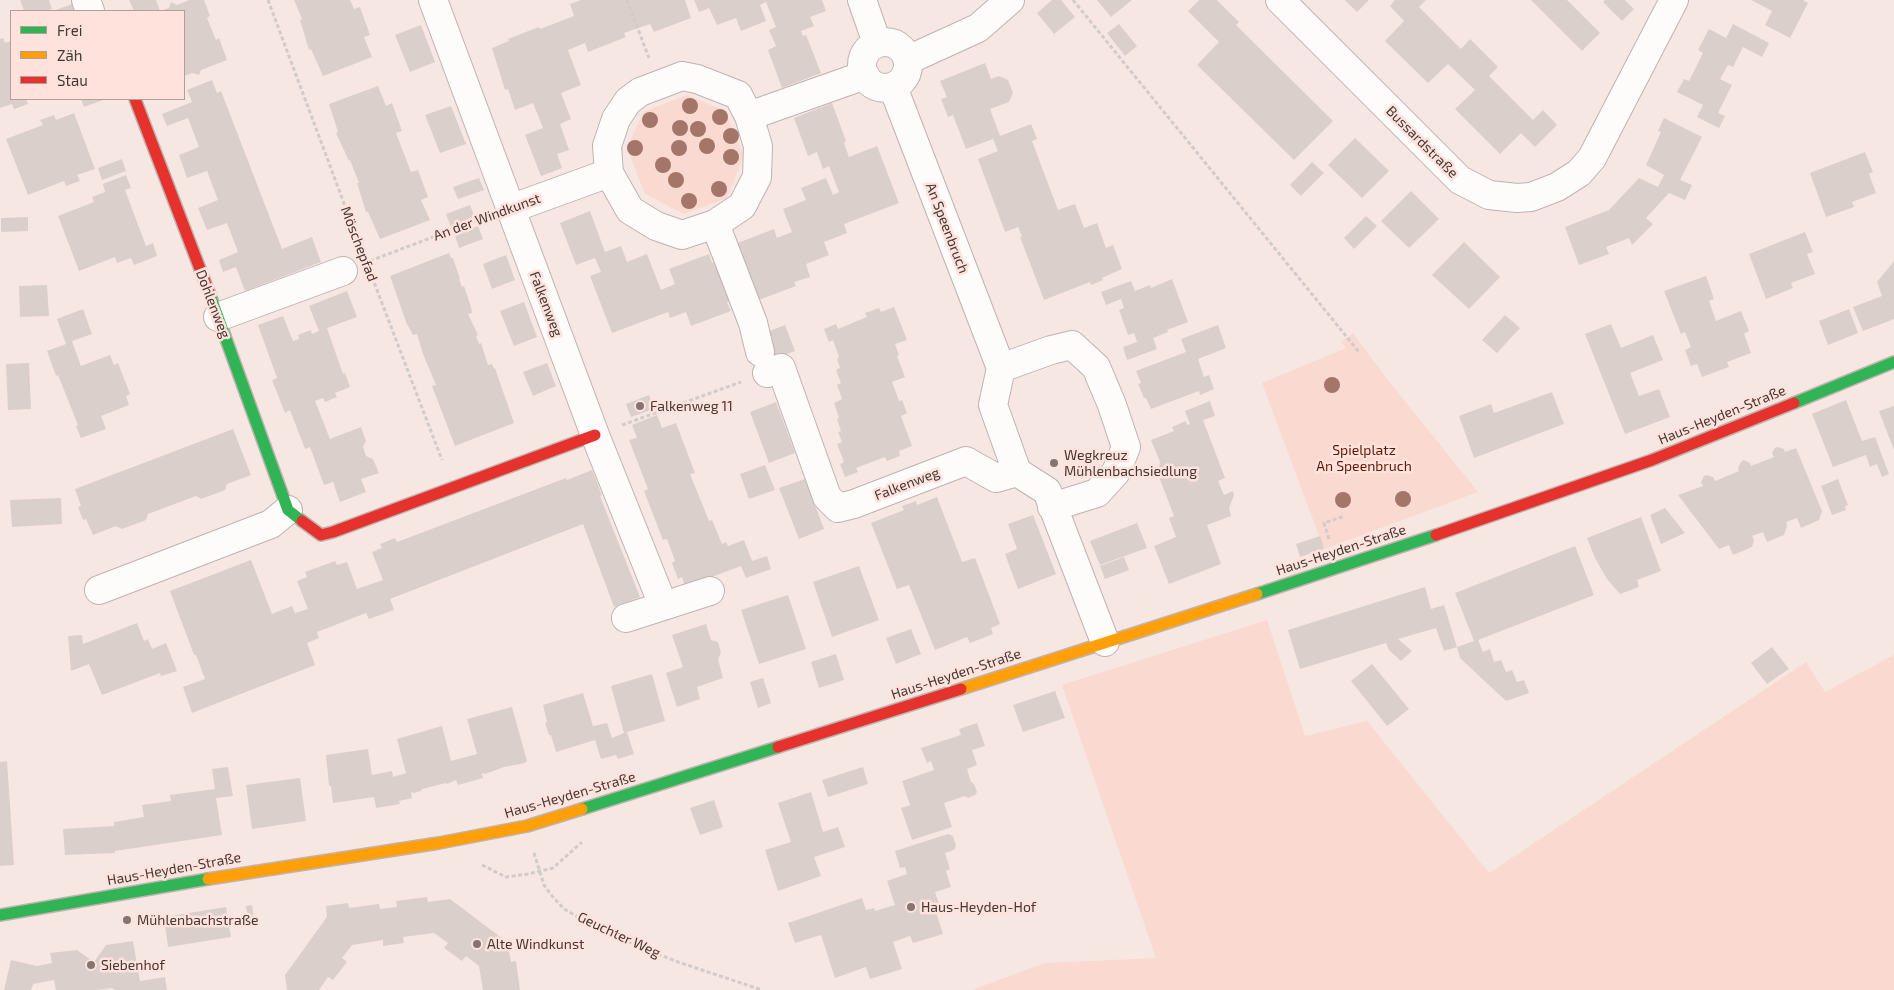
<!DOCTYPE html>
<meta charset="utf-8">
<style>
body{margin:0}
#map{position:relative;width:1894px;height:990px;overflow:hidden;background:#f6e7e3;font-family:"Exo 2",sans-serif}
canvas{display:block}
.legend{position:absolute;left:10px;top:10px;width:175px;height:90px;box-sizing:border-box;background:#fee2db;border:1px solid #b39e99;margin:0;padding:6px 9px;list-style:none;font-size:15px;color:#433835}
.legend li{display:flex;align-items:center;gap:10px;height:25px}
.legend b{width:25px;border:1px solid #b39e99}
</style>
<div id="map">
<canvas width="1894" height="990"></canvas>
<ul class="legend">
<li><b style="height:6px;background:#30b455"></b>Frei</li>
<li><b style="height:6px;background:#ff9f0a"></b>Zäh</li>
<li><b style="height:6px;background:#e5322d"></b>Stau</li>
</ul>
</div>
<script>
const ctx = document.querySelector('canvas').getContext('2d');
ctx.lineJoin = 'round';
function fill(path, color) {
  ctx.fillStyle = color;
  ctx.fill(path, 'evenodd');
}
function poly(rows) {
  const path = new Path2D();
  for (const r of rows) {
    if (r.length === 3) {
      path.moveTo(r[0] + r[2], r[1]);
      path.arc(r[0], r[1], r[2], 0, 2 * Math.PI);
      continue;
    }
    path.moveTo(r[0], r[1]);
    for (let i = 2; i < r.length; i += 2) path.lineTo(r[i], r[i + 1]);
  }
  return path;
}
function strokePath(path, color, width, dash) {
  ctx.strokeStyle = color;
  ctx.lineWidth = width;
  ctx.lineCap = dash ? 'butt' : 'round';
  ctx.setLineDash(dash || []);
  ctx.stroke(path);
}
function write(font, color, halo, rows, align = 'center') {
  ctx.font = font + ' "Exo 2",sans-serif';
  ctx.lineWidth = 5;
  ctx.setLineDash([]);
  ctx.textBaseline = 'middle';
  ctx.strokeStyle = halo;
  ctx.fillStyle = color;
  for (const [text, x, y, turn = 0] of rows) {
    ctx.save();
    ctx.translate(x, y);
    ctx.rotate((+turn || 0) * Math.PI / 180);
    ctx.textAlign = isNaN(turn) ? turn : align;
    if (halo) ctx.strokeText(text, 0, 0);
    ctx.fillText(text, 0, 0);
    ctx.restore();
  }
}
fill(poly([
 [687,95,725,111,744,156,727,198,684,214,645,194,627,148,643,112],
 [1353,333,1387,379,1478,492,1324,549,1262,383,1346,348,1341,342],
 [1267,620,1305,736,1367,721,1489,873,1806,662,1825,692,1894,655,1894,990,972,990,1045,963,1156,958,1062,685]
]), '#fad9d0');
fill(poly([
 [20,0,49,0,52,9,45,11,24,11],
 [129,0,156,0,160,11,169,8,171,2,177,5,189,0,204,0,210,16,207,18,216,40,219,38,227,60,201,70,199,75,193,73,184,76,184,11,134,11],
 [294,0,350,0,354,9,360,7,370,35,364,37,372,57,323,76,311,49,309,50,300,20,302,19],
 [581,0,685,0,691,18,654,32,650,24,624,33,626,37,588,52,585,43,568,50,581,85,561,93,571,119,560,124,569,150,557,154,562,168,541,176,525,135,543,128,533,103,515,110,508,89,505,90,492,48,509,41,508,39,539,27,540,29,574,16,570,4],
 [694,0,822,0,826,11,810,17,814,26,801,31,803,36,806,35,821,73,782,88,768,50,776,46,769,30,776,27,766,2,760,5,766,21,741,31,736,18,717,25,709,8,699,12],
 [1052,0,1061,0,1075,17,1054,34,1037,13],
 [1097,0,1132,0,1111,17],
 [1199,0,1217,0,1239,22,1236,25,1333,121,1294,160,1197,65,1219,42,1188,11],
 [1345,0,1369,0,1357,12],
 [1395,0,1426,0,1419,7,1461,49,1470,39,1498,67,1489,76,1533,120,1543,110,1557,125,1535,147,1521,133,1500,154,1455,109,1475,90,1448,64,1428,83,1385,41,1404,21,1390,6],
 [1531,0,1567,0,1600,33,1582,51],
 [1605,0,1625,0,1634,9,1622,21,1603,2],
 [1751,0,1803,0,1808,3,1790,38,1765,25,1772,11],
 [72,4,74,11,53,11],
 [1119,24,1137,46,1125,56,1107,33],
 [1733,24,1769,43,1762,57,1743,47,1733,67,1728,65,1720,79,1732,85,1718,113,1725,116,1719,128,1697,117,1703,105,1677,92,1684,79,1689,81,1703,53,1698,50,1709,29,1726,38],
 [421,25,435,62,410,72,395,35],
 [3,38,5,43,11,41,11,99,26,99,28,104,14,109,12,104,0,108,0,39],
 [985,63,991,79,999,76,1008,80,1013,93,1009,102,990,109,1000,136,1031,124,1037,139,1032,141,1058,210,1075,204,1084,228,1097,223,1106,248,1113,245,1122,269,1102,278,1103,280,1091,285,1090,282,1044,300,1020,237,1022,236,1018,227,1005,232,978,159,998,151,993,139,966,149,953,115,948,117,941,99,947,97,940,81],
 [212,80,217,93,221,91,282,249,312,237,321,262,245,291,236,267,223,272,219,260,238,252,227,223,207,230,198,208,218,200,207,171,187,178,179,155,199,147,188,118,167,126,162,114,192,102,187,90],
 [378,86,386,106,392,103,402,131,396,133,411,172,418,170,428,197,421,200,430,220,380,239,368,212,366,212,357,183,359,183,350,160,349,161,336,133,338,132,329,104],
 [81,99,106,99,84,107],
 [832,103,846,141,844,143,849,157,877,146,899,203,844,224,847,233,824,242,829,255,806,264,810,277,794,282,796,286,756,301,753,292,727,302,731,311,691,326,686,312,670,318,668,312,612,333,590,276,601,272,595,258,576,265,560,223,590,211,605,252,621,246,627,262,647,254,661,290,675,284,669,269,709,254,712,263,738,253,735,244,774,229,777,238,792,232,783,209,806,200,801,188,826,178,833,195,839,192,829,166,823,169,817,152,808,156,794,118],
 [451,106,466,144,440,153,425,115],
 [74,113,95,169,77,175,80,181,66,186,64,181,28,195,6,139,43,125,40,120,54,115,56,120],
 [1664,118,1702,137,1680,180,1692,185,1685,200,1669,193,1646,218,1653,224,1632,245,1629,238,1606,247,1609,254,1579,265,1565,227,1609,210,1639,178,1658,187,1664,175,1646,165,1661,132,1658,131],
 [1355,138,1389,171,1362,198,1328,165],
 [1865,152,1873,172,1869,174,1876,193,1852,202,1854,207,1826,217,1810,173],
 [122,159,126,171,102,180,98,168],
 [1312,162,1324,173,1301,196,1290,185],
 [126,175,131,188,125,190,146,246,153,243,157,256,134,265,131,258,117,263,115,257,79,271,58,216,94,202,92,197,105,192,103,184],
 [479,178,484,190,458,199,453,187],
 [1411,191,1439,219,1409,248,1381,221],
 [470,205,475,218,451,227,446,214],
 [1366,216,1377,226,1354,249,1344,238],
 [28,217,28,231,1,232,1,218],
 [478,226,483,239,459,248,455,236],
 [1805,232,1813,252,1807,254,1815,274,1791,283,1793,288,1766,299,1749,254],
 [1464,242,1500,277,1469,309,1432,275],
 [449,253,451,258,453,258,460,279,459,279,462,287,464,286,471,307,472,313,468,314,478,335,476,336,479,344,481,343,488,365,492,364,494,369,495,368,514,423,455,446,432,386,436,385,423,354,417,334,413,335,406,322,390,276],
 [506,255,515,280,492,289,483,264],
 [1894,261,1894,319,1863,331,1853,307,1882,296,1877,282],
 [1706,276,1714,299,1709,301,1716,321,1741,311,1749,331,1744,334,1751,353,1727,362,1729,367,1702,377,1697,364,1691,366,1685,350,1691,347,1685,332,1681,334,1664,291],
 [1172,279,1188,322,1167,330,1168,332,1153,338,1157,349,1127,360,1123,347,1137,342,1134,333,1128,335,1119,310,1124,308,1121,299,1106,305,1101,292,1131,281,1135,291,1150,285,1151,288],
 [47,285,49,316,20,317,19,286],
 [347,291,357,317,327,328,343,374,345,373,350,387,335,393,337,397,325,402,323,398,315,401,330,439,361,427,366,441,363,447,366,456,373,459,379,473,361,479,366,492,340,502,333,482,324,485,310,447,305,449,290,410,285,413,272,380,277,378,258,325,283,316,293,341,299,339,298,335,311,330,312,334,319,331,309,306],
 [524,302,537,337,514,346,500,311],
 [894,307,907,340,895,344,899,355,897,356,905,377,892,382,899,401,902,400,907,413,901,416,912,446,899,451,900,456,887,461,885,457,856,468,858,472,845,477,840,464,844,462,837,444,842,442,838,432,841,431,837,419,839,418,834,403,842,399,837,385,841,383,836,370,840,368,837,359,839,357,833,340,829,342,824,329,836,324,838,329,867,317,865,313,879,308,881,312],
 [83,309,92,334,72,341,81,366,110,355,114,365,118,363,130,394,126,396,129,405,101,416,106,429,81,438,76,426,78,425,58,375,56,376,47,351,66,344,57,319],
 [1849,309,1858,333,1828,345,1819,321],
 [1505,315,1520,328,1497,353,1482,340],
 [1611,324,1621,348,1653,335,1663,360,1630,373,1639,396,1659,389,1670,417,1625,434,1585,334],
 [785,325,795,351,768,361,759,335],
 [1218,325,1226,348,1198,359,1204,377,1209,375,1214,389,1200,395,1199,391,1151,409,1146,398,1144,398,1138,384,1141,383,1136,371,1186,352,1181,339],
 [29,363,31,409,8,410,6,364],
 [547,363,556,386,533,396,523,372],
 [1552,392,1564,424,1474,458,1459,416,1491,404,1494,413],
 [649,395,654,409,631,417,626,404],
 [1846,400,1862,441,1875,437,1889,474,1882,477,1877,464,1870,467,1866,455,1833,467,1812,414],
 [1210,401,1215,416,1203,420,1225,478,1218,481,1224,495,1233,491,1234,495,1229,508,1231,516,1207,525,1221,564,1169,584,1154,546,1176,537,1169,518,1174,516,1158,474,1160,462,1151,440,1174,431,1172,427,1186,421,1187,425,1190,424,1185,411],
 [776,402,795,453,769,463,750,412],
 [1894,406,1894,450,1879,411],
 [657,415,662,428,676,423,695,473,690,474,709,521,712,520,722,544,726,542,728,546,744,540,752,561,767,556,771,569,746,578,741,566,685,587,682,577,678,579,672,563,675,561,667,539,663,540,644,491,648,489,629,440,637,438,632,425],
 [233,429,251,475,227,484,225,490,201,499,196,496,148,514,146,520,122,529,116,526,93,535,86,519,83,520,78,507,81,506,75,489],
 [1778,447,1784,449,1785,452,1796,448,1822,511,1819,520,1801,528,1797,518,1786,522,1787,526,1784,535,1767,542,1763,532,1752,536,1754,540,1752,547,1733,555,1729,545,1719,549,1678,495,1703,486,1701,482,1704,476,1707,475,1713,477,1715,481,1739,471,1738,468,1741,462,1744,460,1750,463,1751,466,1774,457,1772,453,1775,448],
 [765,465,775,490,749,499,740,474],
 [592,470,602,495,600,496,605,509,640,597,614,607,583,524,390,599,394,610,369,619,366,613,317,632,319,638,307,643,315,665,192,713,183,687,205,679,196,655,194,655,170,591,251,560,272,614,292,606,295,613,308,609,297,581,307,577,305,572,335,561,337,565,347,562,357,589,383,580,372,552,382,548,380,544,395,538,397,542,566,478,567,480],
 [805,479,824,529,799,539,779,488],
 [1838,479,1848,505,1845,506,1846,510,1832,515,1821,486],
 [937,497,962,562,975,558,1000,624,991,628,993,634,970,643,967,637,935,650,909,585,897,589,871,523,904,510,902,506,916,501,917,505],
 [61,498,62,524,12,527,10,500],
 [1665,508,1685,533,1661,544,1650,515],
 [1033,515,1056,574,1018,589,1005,554,1017,549,1008,524],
 [1641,517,1661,571,1637,580,1639,587,1620,594,1607,579,1595,558,1587,538],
 [1137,523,1147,548,1100,565,1090,541],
 [1320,536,1324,549,1300,557,1296,544],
 [1575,546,1594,595,1478,640,1483,652,1490,649,1494,662,1501,660,1506,672,1512,670,1517,682,1524,680,1529,693,1506,701,1460,658,1457,647,1444,651,1436,628,1398,639,1412,651,1401,661,1389,650,1386,643,1300,669,1288,630,1425,587,1431,609,1444,605,1457,647,1474,641,1455,593],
 [1124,557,1129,570,1105,579,1100,566],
 [859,566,879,620,832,637,813,582],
 [788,595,806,649,759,664,741,610],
 [137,623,144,641,148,639,152,649,166,643,177,671,161,676,160,673,102,695,89,664,71,671,68,636,82,635,83,644],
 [706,624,711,640,718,642,721,653,718,659,723,678,697,687,700,699,677,707,666,673,683,667,672,635],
 [911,629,921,654,896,664,886,638],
 [1772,647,1789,669,1767,684,1751,663],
 [836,654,844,680,819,688,811,662],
 [1372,664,1409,709,1387,726,1351,681],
 [652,674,665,721,627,732,634,754,618,759,616,755,601,759,595,740,556,752,551,735,549,735,545,723,547,722,543,705,583,693,593,726,607,723,612,738,624,733,611,686],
 [763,678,771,703,758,708,750,682],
 [1055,691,1065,718,1023,732,1013,705],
 [512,707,527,761,525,763,504,767,485,774,482,773,483,778,458,785,456,780,447,784,446,783,422,789,421,791,414,793,411,792,412,798,399,801,400,804,376,808,374,797,333,803,331,786,329,786,326,755,368,749,372,775,392,771,393,777,406,773,397,739,442,726,451,761,477,754,467,719],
 [977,723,985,746,972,750,977,765,967,769,971,782,974,784,977,792,975,795,968,798,965,796,944,803,952,827,912,840,901,808,910,805,902,781,934,770,931,761,927,763,921,748,961,735,959,729],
 [7,761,14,865,0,866,0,762],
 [228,767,233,796,216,798,222,835,115,851,115,853,65,855,63,829,114,826,114,822,144,817,142,805,171,801,170,795,215,789,212,769],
 [863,767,868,784,828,797,822,780],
 [300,778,306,821,252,829,246,785],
 [811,792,823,832,838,827,845,847,814,857,821,876,778,891,765,850,791,842,778,803],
 [714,800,723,827,700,835,690,808],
 [948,834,953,836,956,846,954,850,945,853,950,869,946,871,951,887,935,892,939,904,934,906,943,934,913,943,910,936,893,942,902,969,870,979,866,967,835,978,821,935,795,943,788,923,862,898,866,910,874,908,875,911,895,905,887,881,907,874,905,867,900,868,895,851],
 [427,897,428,902,450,899,507,942,511,962,516,961,520,990,483,990,479,966,466,956,462,961,444,948,448,943,434,933,403,937,404,943,383,946,383,940,352,945,342,958,347,962,333,980,328,977,319,990,287,990,285,975,327,917,326,906,348,903,349,908,379,904,380,909,397,907,396,901],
 [252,905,254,919,248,920,246,906],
 [226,907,231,937,168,947,164,917],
 [133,941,140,981,165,977,167,990,115,990,112,988,97,990,56,990,54,980,33,984,31,990,4,990,11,960,37,966,52,963,50,953,77,950,94,962,106,945]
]), '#dbcfcc');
const street = poly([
 [86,0,90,11],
 [433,0,595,435,663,605],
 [862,0,877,43],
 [1280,0,1460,180,1489,195,1517,198,1531,197,1557,187,1579,173,1592,158,1674,0],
 [885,65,23],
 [908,60,978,28,1010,0],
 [682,76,697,79,738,95,749,116,758,146,757,177,742,206,715,224,682,235,656,226,630,210,609,173,607,146,616,119,628,101,640,92,682,76],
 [893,87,1001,368,993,405,1017,472,1047,491,1105,642],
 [749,116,865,75],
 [510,209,609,173],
 [715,224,753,323,760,352],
 [218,317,343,271],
 [1001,368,1051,350,1072,345,1096,367,1112,405,1126,447,1116,472,1097,493,1052,507],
 [767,373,781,368,827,497,838,508,854,504,966,461,996,478,1017,472],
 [99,590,271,524,288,510],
 [626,618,710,591]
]);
const fast = poly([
 [210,295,288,510,302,521],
 [1794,403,1894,362],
 [1257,594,1436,535],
 [582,809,778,747],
 [0,915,208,879]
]);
const slow = poly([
 [961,689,1257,594],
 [208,879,439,843,527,826,582,809]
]);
const jam = poly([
 [135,99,210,295],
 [302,521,321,535,333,532,595,435],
 [1436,535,1652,460,1794,403],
 [778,747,961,689]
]);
strokePath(street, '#bfb3b0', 30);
strokePath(fast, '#bfb3b0', 14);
strokePath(slow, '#bfb3b0', 14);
strokePath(jam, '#bfb3b0', 14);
strokePath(poly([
 [268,0,360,246],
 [627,0,649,58],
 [1073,0,1359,352],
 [370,261,483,218],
 [372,277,442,460],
 [622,425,741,382],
 [1329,539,1324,523,1345,516],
 [534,853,544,885,552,896,564,909,589,923,640,947,678,962,762,990],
 [482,865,506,877,528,874,553,868,582,842]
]), '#d1cbca', 3, [4, 2.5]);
strokePath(street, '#fefbfb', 28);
strokePath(fast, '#30b455', 11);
strokePath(slow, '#ff9f0a', 11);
strokePath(jam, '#e5322d', 11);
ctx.fillStyle = '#a47569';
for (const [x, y] of [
 [690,106],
 [720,117],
 [650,120],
 [680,128],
 [698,129],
 [731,136],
 [707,146],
 [635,148],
 [679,148],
 [731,157],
 [663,165],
 [676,180],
 [719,189],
 [689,201],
 [1332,385],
 [1403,499],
 [1343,500]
]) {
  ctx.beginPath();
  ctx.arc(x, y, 8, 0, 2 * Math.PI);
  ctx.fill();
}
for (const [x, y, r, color] of [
 [640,406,5,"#827572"],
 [1054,463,5,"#827572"],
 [911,907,5,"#827572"],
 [127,920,5,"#827572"],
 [477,944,5,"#827572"],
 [91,965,5,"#827572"]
]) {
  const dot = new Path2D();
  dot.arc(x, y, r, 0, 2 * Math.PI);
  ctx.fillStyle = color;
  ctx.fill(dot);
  strokePath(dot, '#fee2db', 2);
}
write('14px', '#433835', '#fee2db', [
 ["Bussardstraße",1422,142,45],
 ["An der Windkunst",487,217,-20],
 ["An Speenbruch",947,228,69],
 ["Möschepfad",359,244,69],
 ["Dohlenweg",213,304,69],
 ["Falkenweg",546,304,69],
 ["Haus-Heyden-Straße",1722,415,-22],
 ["Falkenweg",907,484,-21],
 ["Haus-Heyden-Straße",1341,550,-18],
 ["Haus-Heyden-Straße",956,674,-18],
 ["Haus-Heyden-Straße",570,795,-16],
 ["Haus-Heyden-Straße",174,869,-10],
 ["Geuchter Weg",619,935,25]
]);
write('14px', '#433835', '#fee2db', [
 ["Falkenweg 11",650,406],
 ["Wegkreuz",1064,455],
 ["Mühlenbachsiedlung",1064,471],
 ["Haus-Heyden-Hof",921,907],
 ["Mühlenbachstraße",137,920],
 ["Alte Windkunst",487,944],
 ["Siebenhof",101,965]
], 'left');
write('14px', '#611806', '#fee2db', [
 ["Spielplatz",1364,450],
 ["An Speenbruch",1364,466]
]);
</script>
